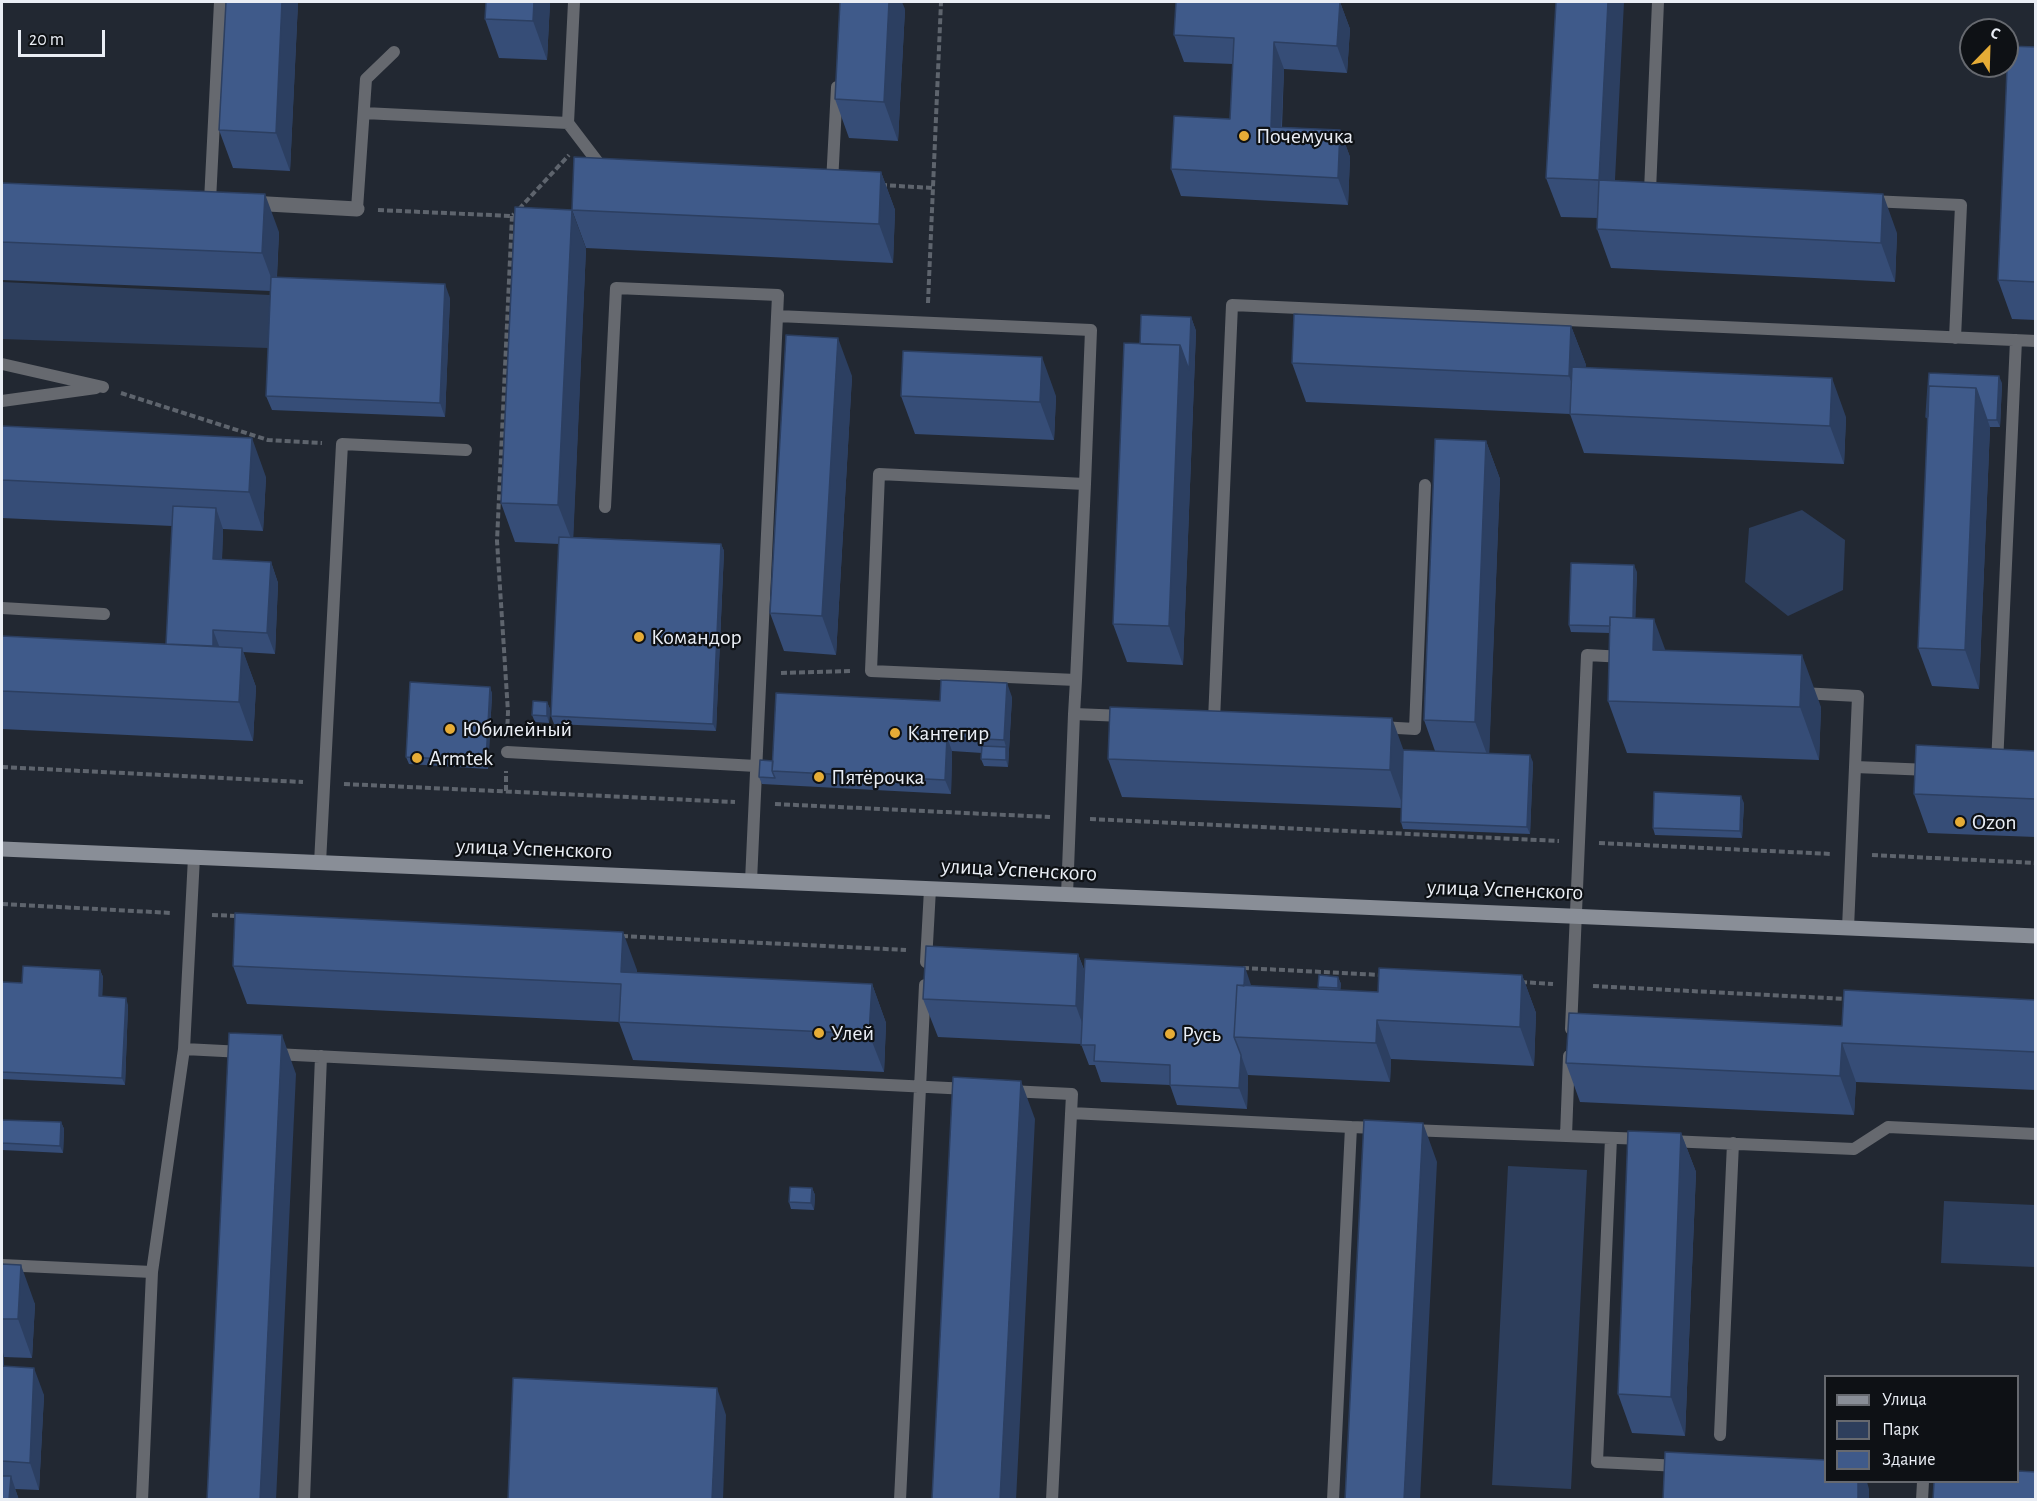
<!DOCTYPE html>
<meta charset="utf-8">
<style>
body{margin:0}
#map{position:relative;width:2037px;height:1501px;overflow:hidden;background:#222832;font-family:"Alegreya Sans",sans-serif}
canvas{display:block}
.frame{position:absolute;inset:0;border:3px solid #eaeef5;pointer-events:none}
.legend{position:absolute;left:1824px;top:1375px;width:195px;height:108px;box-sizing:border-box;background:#0e1115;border:2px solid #66696f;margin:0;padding:8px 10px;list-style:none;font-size:18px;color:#eaeef5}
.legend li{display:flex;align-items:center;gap:12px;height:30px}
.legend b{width:30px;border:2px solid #66696f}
.north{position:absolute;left:1959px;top:18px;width:60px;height:60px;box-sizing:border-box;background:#0e1115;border:2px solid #66696f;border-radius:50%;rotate:23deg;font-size:16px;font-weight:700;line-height:24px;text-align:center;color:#eaeef5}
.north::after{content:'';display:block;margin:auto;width:21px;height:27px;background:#e6ac36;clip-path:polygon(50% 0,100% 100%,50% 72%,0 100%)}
.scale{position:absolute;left:18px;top:30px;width:87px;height:27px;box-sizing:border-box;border:3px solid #eaeef5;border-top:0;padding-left:8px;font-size:18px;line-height:21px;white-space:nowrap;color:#eaeef5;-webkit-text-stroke:4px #0e1115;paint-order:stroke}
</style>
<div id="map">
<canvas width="2037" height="1501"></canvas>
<div class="frame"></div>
<ul class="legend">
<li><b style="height:8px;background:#898e97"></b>Улица</li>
<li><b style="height:16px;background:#2d3e5c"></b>Парк</li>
<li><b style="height:16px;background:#3f5a8a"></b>Здание</li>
</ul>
<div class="north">С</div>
<div class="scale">20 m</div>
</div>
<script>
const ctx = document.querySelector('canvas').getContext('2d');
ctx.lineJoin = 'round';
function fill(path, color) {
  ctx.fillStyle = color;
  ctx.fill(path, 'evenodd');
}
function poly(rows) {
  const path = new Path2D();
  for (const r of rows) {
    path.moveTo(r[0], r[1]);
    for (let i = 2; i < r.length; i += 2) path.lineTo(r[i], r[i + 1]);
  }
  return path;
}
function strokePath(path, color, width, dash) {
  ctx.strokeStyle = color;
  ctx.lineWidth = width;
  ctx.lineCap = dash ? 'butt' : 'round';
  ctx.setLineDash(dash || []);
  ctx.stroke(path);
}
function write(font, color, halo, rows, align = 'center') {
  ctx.font = font + ' "Alegreya Sans",sans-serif';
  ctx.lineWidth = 4.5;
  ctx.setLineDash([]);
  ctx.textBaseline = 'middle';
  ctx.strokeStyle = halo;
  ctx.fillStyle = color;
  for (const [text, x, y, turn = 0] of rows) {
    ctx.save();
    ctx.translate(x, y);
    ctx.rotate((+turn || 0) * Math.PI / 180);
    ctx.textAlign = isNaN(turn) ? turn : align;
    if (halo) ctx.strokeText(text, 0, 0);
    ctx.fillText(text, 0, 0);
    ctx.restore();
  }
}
fill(poly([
 [2,282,270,295,268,348,2,339],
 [1802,510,1845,540,1843,590,1788,616,1745,582,1749,528],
 [1508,1166,1587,1170,1571,1489,1492,1485],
 [1944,1201,2035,1205,2035,1267,1941,1263]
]), '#2d3e5c');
strokePath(poly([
 [881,185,933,188],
 [519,209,569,155],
 [378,210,512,216,514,214],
 [928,303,941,2],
 [121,393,268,440,322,443],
 [781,673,852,671],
 [507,734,508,712,497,541,512,216],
 [2,767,303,782],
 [344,784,735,802],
 [506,791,506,771],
 [775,804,1050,817],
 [1090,819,1559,841],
 [1599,843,1832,854],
 [1872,855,2036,863],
 [2,904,172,913],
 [212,915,237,916],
 [622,936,906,950],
 [1243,968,1382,975],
 [1521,982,1553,984],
 [1593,986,1846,999]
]), '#5e646d', 4, [6, 3]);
strokePath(poly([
 [574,2,568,123,603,169],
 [364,113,568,123],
 [829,183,832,183,837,87],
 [1657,191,1650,191,1658,2],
 [210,201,220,2],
 [1870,201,1961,205,1955,338],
 [357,209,366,79,394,52],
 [777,316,1091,330,1085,484],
 [2,364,103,387],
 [2,401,96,388],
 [605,507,616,288,778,295,751,881],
 [2,608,104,614],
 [1801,693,1858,696,1855,767],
 [1074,714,1076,680,871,671,879,474,1085,484,1076,680],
 [1208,720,1214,720,1232,305,2036,341],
 [1380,727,1415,729,1425,485],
 [507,752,756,766],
 [1997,765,2016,340],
 [194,857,184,1049,243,1052],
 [320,863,342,444,466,450],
 [1067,895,1074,714,1124,716],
 [1848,928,1855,767,1930,770],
 [926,962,930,889],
 [1571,1029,1587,655,1624,657],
 [275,1054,968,1089],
 [1009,1091,1072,1094,1052,1500],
 [1071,1113,1351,1127,1333,1500],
 [1351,1127,1377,1128],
 [1410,1130,1566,1136,1569,1056],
 [1566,1136,1643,1139],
 [1611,1138,1597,1462,1680,1466],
 [1669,1141,1854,1149,1888,1127,2036,1134],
 [2,1265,152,1272],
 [1720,1435,1733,1143],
 [142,1500,152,1272,184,1049],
 [304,1500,321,1056],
 [900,1500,925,985],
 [1922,1500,1923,1482]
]), '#66696f', 12);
strokePath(poly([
 [250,203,357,209]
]), '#66696f', 15);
strokePath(poly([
 [2,849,2036,936]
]), '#898e97', 15);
fill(poly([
 [298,2,290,171,233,168,219,130],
 [550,2,547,60,499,58,485,19],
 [1340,2,1350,29,1347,73,1284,69,1282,127,1340,130,1350,157,1348,205,1181,196,1171,169,1230,119,1233,64,1184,62,1174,35],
 [905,9,898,141,849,138,835,99],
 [2036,47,2036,320,2012,319,1998,280],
 [881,172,895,210,893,263,586,248,572,210],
 [1546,178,1615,181,1897,233,1895,282,1611,268,1597,229,1598,218,1561,217],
 [2,183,279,232,277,277,450,298,445,417,272,410,266,396,271,291,2,280],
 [586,248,573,537,721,544,724,551,716,731,554,724,551,716,559,544,515,542,501,503],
 [1191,317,1196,331,1183,665,1127,662,1113,624],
 [1571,326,1586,365,1585,367,1846,417,1844,464,1584,453,1570,414,1306,402,1292,363],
 [852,376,836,655,784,651,770,613],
 [2002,383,2000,427,1990,427,1979,689,1932,686,1918,648,1928,420,1926,417],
 [901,396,1056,396,1054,440,915,434],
 [2,426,266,477,263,531,223,529,222,560,271,562,278,583,275,654,243,652,256,687,253,741,2,729,2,636,166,644,172,526,2,518],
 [1486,441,1500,479,1489,753,1533,762,1530,834,1403,829,1401,822,1401,808,1122,797,1108,759,1403,750,1435,751,1424,720],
 [1637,572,1635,618,1665,651,1821,707,1819,760,1627,753,1608,701,1610,633,1571,632,1569,625],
 [490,687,492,694,488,769,409,764,406,757],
 [1012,697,1008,767,984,766,981,759,982,753,952,751,951,794,762,784,759,777,773,761,940,701],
 [547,702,550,709,549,723,535,722,532,715],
 [2036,751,2036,837,1928,833,1914,794],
 [1744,803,1742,838,1655,835,1653,828],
 [1078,954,1085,972,1252,986,1319,989,1318,987,1338,977,1341,984,1340,990,1378,992,1522,975,1536,1013,1534,1066,1391,1059,1390,1082,1248,1075,1247,1109,1177,1105,1170,1085,1101,1082,1095,1065,1089,1065,1081,1044,938,1037,923,999],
 [233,966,637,970,637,973,872,984,886,1023,884,1072,633,1060,619,1022,247,1004],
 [100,970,103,977,102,996,128,1005,125,1085,2,1079,2,982,22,983],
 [2036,1000,2036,1090,1856,1082,1854,1115,1580,1102,1566,1063],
 [2,1120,61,1122,64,1129,63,1153,2,1150],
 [1681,1133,1696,1172,1685,1436,1632,1433,1618,1394],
 [812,1188,815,1195,814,1210,791,1209,789,1202],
 [2,1264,35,1304,32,1358,4,1357,4,1366,44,1395,39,1490,15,1489,19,1500,2,1500]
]), '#364d77');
fill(poly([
 [282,2,298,2,290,171,276,133],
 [534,2,550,2,547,60,533,21],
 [889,2,902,2,905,9,898,141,884,102],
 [1340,2,1350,29,1347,73,1337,46],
 [1608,2,1624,2,1613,219,1599,180],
 [1274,42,1284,69,1280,154,1271,127],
 [1340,130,1350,157,1348,205,1338,178],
 [881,172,895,210,893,263,879,224],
 [265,194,279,232,276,291,262,253],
 [1883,194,1897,233,1895,282,1881,243],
 [572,210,586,248,573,544,558,505],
 [445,284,450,298,445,417,440,403],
 [1191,317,1196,331,1183,665,1169,626,1180,345],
 [1571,326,1586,365,1583,414,1569,376],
 [838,338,852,376,836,655,822,616],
 [1042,357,1056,396,1054,440,1040,402],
 [1999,376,2002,383,2000,427,1997,420],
 [1832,378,1846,417,1844,464,1830,426],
 [1976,388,1990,427,1979,689,1965,650],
 [252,438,266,477,263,531,249,492],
 [1486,441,1500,479,1489,760,1475,722],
 [216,508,223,529,221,580,213,559],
 [721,544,724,551,716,731,713,724],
 [271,562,278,583,275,654,267,633],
 [1634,565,1637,572,1635,633,1632,626],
 [1654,619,1673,671,1653,650],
 [213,630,221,651,212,664],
 [242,648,256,687,253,741,239,702],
 [1802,655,1821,707,1819,760,1800,707],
 [1007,683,1012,697,1008,767,1006,760,1006,747,1004,740],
 [490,687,492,694,488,769,486,761],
 [547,702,550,709,549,723,547,716],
 [1392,718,1406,757,1404,809,1390,770],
 [947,737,952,751,951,794,945,780],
 [1530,755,1533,762,1530,834,1527,827],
 [1741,796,1744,803,1742,838,1740,831],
 [623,932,637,970,635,1010,621,972],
 [1078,954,1092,992,1090,1045,1076,1006],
 [1245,967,1252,988,1242,1037],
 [100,970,103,977,102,1003,99,996],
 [1522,975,1536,1013,1534,1066,1520,1027],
 [1338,977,1341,984,1340,995,1338,988],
 [872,984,886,1023,884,1072,869,1034],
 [126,998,128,1005,125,1085,122,1078],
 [1377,1020,1391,1059,1390,1082,1376,1043],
 [282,1035,296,1074,276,1500,260,1500],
 [1842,1043,1856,1082,1854,1115,1840,1076],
 [1241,1055,1248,1075,1247,1109,1239,1088],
 [1021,1081,1035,1119,1016,1500,1000,1500],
 [61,1122,64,1129,63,1153,60,1146],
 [1423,1123,1437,1162,1420,1500,1404,1500],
 [1681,1133,1696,1172,1685,1436,1671,1397],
 [812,1188,815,1195,814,1210,811,1203],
 [21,1265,35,1304,32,1358,18,1319],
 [2,1349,4,1356,2,1393],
 [34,1368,44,1395,39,1490,30,1463],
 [717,1388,726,1415,723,1500,712,1500],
 [11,1476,19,1500,9,1500],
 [1858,1482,1867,1482,1869,1489,1869,1500,1858,1500]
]), '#2c3f61');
const building = poly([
 [226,2,282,2,276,133,219,130,226,2],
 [486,2,534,2,533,21,485,19,486,2],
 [840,2,889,2,884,102,835,99,840,2],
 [1176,2,1340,2,1337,46,1274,42,1271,127,1340,130,1338,178,1171,169,1174,116,1230,119,1234,38,1174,35,1176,2],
 [1556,2,1608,2,1599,180,1546,178,1556,2],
 [2008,46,2036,47,2036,282,1998,280,2008,46],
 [574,157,881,172,879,224,572,210,574,157],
 [1599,180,1883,194,1881,243,1597,229,1599,180],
 [2,183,265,194,262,253,2,242,2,183],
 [515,207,572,210,558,505,501,503,515,207],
 [271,277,445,284,440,403,266,396,271,277],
 [1294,314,1571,326,1569,376,1292,363,1294,314],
 [1141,315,1191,317,1189,370,1180,345,1140,344,1141,315],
 [786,335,838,338,822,616,770,613,786,335],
 [1124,343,1180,345,1169,626,1113,624,1124,343],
 [903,351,1042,357,1040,402,901,396,903,351],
 [1572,367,1832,378,1830,426,1570,414,1572,367],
 [1929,373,1999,376,1997,420,1987,420,1976,388,1929,386,1928,417,1926,417,1929,373],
 [1929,386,1976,388,1965,650,1918,648,1929,386],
 [2,426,252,438,249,492,2,480,2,426],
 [1435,439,1486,441,1475,722,1424,720,1435,439],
 [173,506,216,508,213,559,271,562,267,633,213,630,213,646,166,644,173,506],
 [559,537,721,544,713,724,551,716,559,537],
 [1571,563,1634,565,1633,618,1610,617,1610,626,1569,625,1571,563],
 [1610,617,1654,619,1653,650,1802,655,1800,707,1608,701,1610,617],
 [2,636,242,648,239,702,2,691,2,636],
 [941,680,1007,683,1004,740,947,737,945,780,772,771,776,693,940,701,941,680],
 [410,682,490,687,486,761,406,757,410,682],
 [533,701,547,702,547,716,532,715,533,701],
 [1110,707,1392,718,1390,770,1108,759,1110,707],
 [1916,745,2036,751,2036,799,1914,794,1916,745],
 [982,746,1006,747,1006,760,981,759,982,746],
 [1403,750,1530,755,1527,827,1401,822,1403,750],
 [760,760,773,761,772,771,775,778,759,777,760,760],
 [1654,792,1741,796,1740,831,1653,828,1654,792],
 [235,913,623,932,621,972,872,984,869,1034,619,1022,621,984,233,966,235,913],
 [926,946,1078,954,1076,1006,923,999,926,946],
 [1085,959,1245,967,1244,986,1237,985,1234,1037,1241,1055,1239,1088,1170,1085,1170,1065,1094,1061,1095,1045,1081,1045,1085,959],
 [23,966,100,970,99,996,126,998,122,1078,2,1072,2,982,22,983,23,966],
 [1379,968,1522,975,1520,1027,1377,1020,1376,1043,1234,1037,1237,985,1378,992,1379,968],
 [1319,975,1338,977,1338,988,1318,987,1319,975],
 [1844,990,2036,1000,2036,1052,1842,1043,1840,1076,1566,1063,1569,1013,1842,1026,1844,990],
 [229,1033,282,1035,260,1500,207,1500,229,1033],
 [953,1077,1021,1081,1000,1500,932,1499,953,1077],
 [2,1120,61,1122,60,1146,2,1143,2,1120],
 [1364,1120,1423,1123,1404,1500,1345,1500,1364,1120],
 [1628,1131,1681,1133,1671,1397,1618,1394,1628,1131],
 [790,1187,812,1188,811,1203,789,1202,790,1187],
 [2,1264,21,1265,18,1319,2,1319,2,1264],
 [2,1366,34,1368,30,1463,2,1461,2,1366],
 [513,1378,717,1388,712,1500,508,1500,513,1378],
 [1665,1452,1826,1460,1826,1482,1858,1482,1858,1500,1663,1500,1665,1452],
 [2018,1471,2036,1472,2036,1500,1933,1500,1934,1482,2018,1482,2018,1471],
 [2,1476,11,1476,9,1500,2,1500,2,1476]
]);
fill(building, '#3f5a8a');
strokePath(building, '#2c3f61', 1.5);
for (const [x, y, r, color] of [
 [1244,136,6,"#e6ac36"],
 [639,637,6,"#e6ac36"],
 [450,729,6,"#e6ac36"],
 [895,733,6,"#e6ac36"],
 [417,758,6,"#e6ac36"],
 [819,777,6,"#e6ac36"],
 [1960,822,6,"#e6ac36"],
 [819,1033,6,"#e6ac36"],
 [1170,1034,6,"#e6ac36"]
]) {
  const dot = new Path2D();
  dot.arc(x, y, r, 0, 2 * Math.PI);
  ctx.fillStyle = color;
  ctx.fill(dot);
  strokePath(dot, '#0e1115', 2);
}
write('22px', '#eaeef5', '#0e1115', [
 ["Почемучка",1256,136],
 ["Командор",651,637],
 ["Юбилейный",462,729],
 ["Кантегир",907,733],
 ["Armtek",429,758],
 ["Пятёрочка",831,777],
 ["Ozon",1972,822],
 ["Улей",831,1033],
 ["Русь",1182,1034]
], 'left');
write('22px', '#eaeef5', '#0e1115', [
 ["улица Успенского",534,849,2],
 ["улица Успенского",1019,870,3],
 ["улица Успенского",1505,890,2]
]);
</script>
